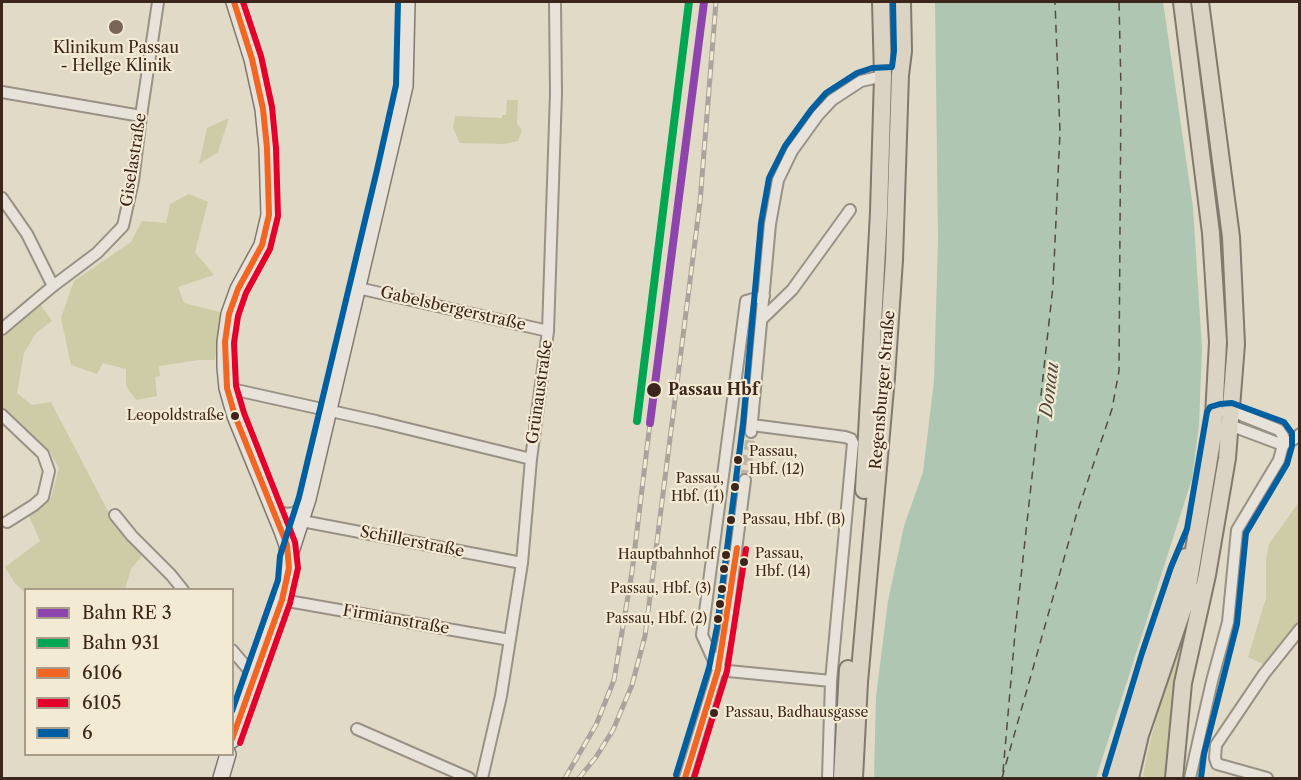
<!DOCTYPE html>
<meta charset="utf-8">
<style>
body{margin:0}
#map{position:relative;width:1301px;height:780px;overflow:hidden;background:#e1dac7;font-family:"Libre Caslon Text",serif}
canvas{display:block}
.frame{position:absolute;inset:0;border:3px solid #3c261c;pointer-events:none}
.legend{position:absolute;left:24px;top:588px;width:210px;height:168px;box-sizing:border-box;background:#f3ead3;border:2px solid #aa9c8a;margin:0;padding:8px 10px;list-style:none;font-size:18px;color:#3c261c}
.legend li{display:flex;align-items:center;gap:12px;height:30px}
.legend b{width:30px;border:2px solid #aa9c8a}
</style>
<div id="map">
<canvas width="1301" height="780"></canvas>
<div class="frame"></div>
<ul class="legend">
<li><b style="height:8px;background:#8e44ad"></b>Bahn RE 3</li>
<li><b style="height:8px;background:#00a651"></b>Bahn 931</li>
<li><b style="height:8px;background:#f26522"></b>6106</li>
<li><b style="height:8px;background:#e4002b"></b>6105</li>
<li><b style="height:8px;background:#005fa1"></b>6</li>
</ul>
</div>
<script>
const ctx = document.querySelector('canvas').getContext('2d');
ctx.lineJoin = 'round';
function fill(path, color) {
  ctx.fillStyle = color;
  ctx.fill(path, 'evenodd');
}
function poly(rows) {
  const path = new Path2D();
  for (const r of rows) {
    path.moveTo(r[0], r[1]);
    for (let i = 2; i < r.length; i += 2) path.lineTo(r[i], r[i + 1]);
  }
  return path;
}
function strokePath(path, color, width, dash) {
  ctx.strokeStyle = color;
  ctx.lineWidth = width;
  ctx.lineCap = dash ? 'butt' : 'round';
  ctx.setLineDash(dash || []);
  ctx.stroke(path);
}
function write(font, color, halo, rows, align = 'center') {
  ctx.font = font + ' "Libre Caslon Text",serif';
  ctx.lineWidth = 4.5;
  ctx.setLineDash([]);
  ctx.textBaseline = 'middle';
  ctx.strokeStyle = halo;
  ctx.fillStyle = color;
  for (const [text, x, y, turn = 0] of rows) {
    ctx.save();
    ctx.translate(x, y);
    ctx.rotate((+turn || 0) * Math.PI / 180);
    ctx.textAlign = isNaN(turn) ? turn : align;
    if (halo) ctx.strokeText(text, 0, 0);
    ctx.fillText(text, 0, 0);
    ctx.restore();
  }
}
fill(poly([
 [507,100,518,100,517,124,522,130,518,141,504,144,460,143,453,128,455,116,502,118,502,115,506,115],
 [229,118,218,152,199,164,207,128],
 [189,194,208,202,195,252,214,275,178,287,184,303,223,313,215,360,199,360,159,366,160,376,155,377,157,396,136,400,126,386,126,369,103,363,97,374,71,365,61,318,74,281,131,242,142,221,166,223,170,204],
 [40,304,52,321,36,333,24,353,17,393,32,405,51,402,111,517,142,556,131,569,125,589,26,590,25,593,14,582,5,567,40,541,28,514,51,498,59,468,48,449,4,410,2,403,2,338],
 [1299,502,1299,623,1265,665,1248,657,1266,598,1266,559,1269,544],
 [1185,623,1190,626,1167,778,1147,778,1143,775,1149,746,1166,683]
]), '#cdcca7');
fill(poly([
 [935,2,1163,2,1193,207,1202,349,1199,425,1192,479,1096,778,874,778,876,697,888,601,904,526,923,472,934,381,938,240]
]), '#afc6b3');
strokePath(poly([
 [1003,772,1016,622,1053,286,1060,132,1055,2],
 [1002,778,1076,516,1112,409,1119,371,1121,89,1119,2]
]), '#544c40', 1.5, [8, 6]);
strokePath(poly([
 [745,480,751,432]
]), '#c0b6a5', 10, [10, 5]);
const street = poly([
 [2,92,141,116],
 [2,198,27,234,53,286],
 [358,288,548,331],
 [763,318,792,290,850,210],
 [2,329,53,286,97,253,123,226,133,181,141,116,158,2],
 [227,388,376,421,531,459],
 [2,415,43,454,49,471,43,497,34,505,7,522],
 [1227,424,1283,445,1294,439,1300,434],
 [752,425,845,437,851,439,853,443,831,681,828,778],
 [751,432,770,224,778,180,792,151,818,115,832,100,861,81,883,76],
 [273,510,287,514,294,513,306,505],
 [115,515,132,536,171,575,183,590],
 [302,521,522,563],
 [282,600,510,640],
 [232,650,254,676],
 [718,670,702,635,746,301,764,296],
 [718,670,831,681],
 [357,729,469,778],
 [482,778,501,696,522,563,531,459,548,331,556,93,555,2],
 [685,778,718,670,726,628,745,480],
 [1190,778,1212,681,1228,622,1237,530,1279,460,1283,445,1283,436,1279,430,1239,414,1226,412],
 [1267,778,1217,764,1215,758,1216,745,1264,674,1300,629]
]);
const secondary = poly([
 [289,558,308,499,405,86,407,2],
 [232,740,282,600,289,568,287,545,282,531,235,416,227,388,225,367,225,342,229,314,238,289,262,245,269,215,267,148,263,109,252,59,234,2],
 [221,778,228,754]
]);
const primary = poly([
 [1182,2,1211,233,1218,342,1213,435,1186,598],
 [864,490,879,212,883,76,881,2],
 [842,778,848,669],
 [854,778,859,682,886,377,894,260,900,75,903,51,902,2],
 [1114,778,1151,656,1186,557],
 [1130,778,1140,735,1190,588],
 [1174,778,1183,683,1207,575,1227,458,1236,344,1231,237,1200,2]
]);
strokePath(street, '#989186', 14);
strokePath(secondary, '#81796e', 18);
strokePath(primary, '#81796e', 20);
strokePath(street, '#e8e3da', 10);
strokePath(secondary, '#e8e3da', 15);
strokePath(primary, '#dbd4c5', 16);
const rail = poly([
 [565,778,596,725,614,680,632,572,650,423],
 [579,778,596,757,613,730,632,685,645,636,700,202,716,2]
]);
strokePath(rail, '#aaa49c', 5);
strokePath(rail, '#f3ead3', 3, [9]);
strokePath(poly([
 [232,739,282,600,289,568,287,545,235,416,227,388,225,342,229,314,238,289,262,245,269,215,267,148,263,109,252,59,234,2],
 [685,778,718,670,737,548]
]), '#f26522', 6);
strokePath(poly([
 [240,743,290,603,298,568,295,542,244,413,236,386,234,343,238,316,246,293,270,249,278,216,276,148,272,107,261,56,243,2],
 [694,778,727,671,746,549]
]), '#e4002b', 6);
strokePath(poly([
 [232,711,278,580,280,556,299,497,377,170,396,85,398,2],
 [676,775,709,668,717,627,743,424,761,223,769,178,785,146,811,110,826,93,857,73,872,68,892,67,894,51,893,2],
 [1105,775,1142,653,1171,567,1187,529,1207,412,1210,407,1220,404,1232,403,1284,422,1292,433,1292,446,1287,464,1246,533,1237,624,1204,754,1201,778]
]), '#005fa1', 6);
strokePath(poly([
 [650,423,704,2]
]), '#8e44ad', 8);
strokePath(poly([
 [637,421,689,2]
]), '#00a651', 8);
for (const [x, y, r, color] of [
 [116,27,8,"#766558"],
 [654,390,8,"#3c261c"],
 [235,416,5,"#3c261c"],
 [738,460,5,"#3c261c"],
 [735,487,5,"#3c261c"],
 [731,520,5,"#3c261c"],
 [726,555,5,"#3c261c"],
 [744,562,5,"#3c261c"],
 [724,569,5,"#3c261c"],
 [722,589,5,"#3c261c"],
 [720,604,5,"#3c261c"],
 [718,619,5,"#3c261c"],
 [714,713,5,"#3c261c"]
]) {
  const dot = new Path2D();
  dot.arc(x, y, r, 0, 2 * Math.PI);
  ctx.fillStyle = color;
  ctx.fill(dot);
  strokePath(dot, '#f3ead3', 2);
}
write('14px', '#3c261c', '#f3ead3', [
 ["Leopoldstraße",224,416],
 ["Passau,",749,452,"left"],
 ["Hbf. (12)",749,470,"left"],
 ["Passau,",724,479],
 ["Hbf. (11)",724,497],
 ["Passau, Hbf. (B)",742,520,"left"],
 ["Passau,",755,554,"left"],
 ["Hbf. (14)",755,572,"left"],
 ["Hauptbahnhof",715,555],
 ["Passau, Hbf. (3)",711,589],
 ["Passau, Hbf. (2)",707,619],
 ["Passau, Badhausgasse",725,713,"left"]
], 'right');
write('16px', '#3c261c', '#f3ead3', [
 ["Klinikum Passau",116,48],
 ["- Hellge Klinik",116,66]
]);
write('16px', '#3c261c', '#f3ead3', [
 ["Giselastraße",134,160,-81],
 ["Gabelsbergerstraße",453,309,13],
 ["Regensburger Straße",883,390,-85],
 ["Grünaustraße",540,392,-82],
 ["Schillerstraße",412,542,11],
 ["Firmianstraße",396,620,10]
]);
write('bold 16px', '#3c261c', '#f3ead3', [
 ["Passau Hbf",668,390]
], 'left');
write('italic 18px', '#544c40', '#f3ead3', [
 ["Donau",1050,390,-83]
]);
</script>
